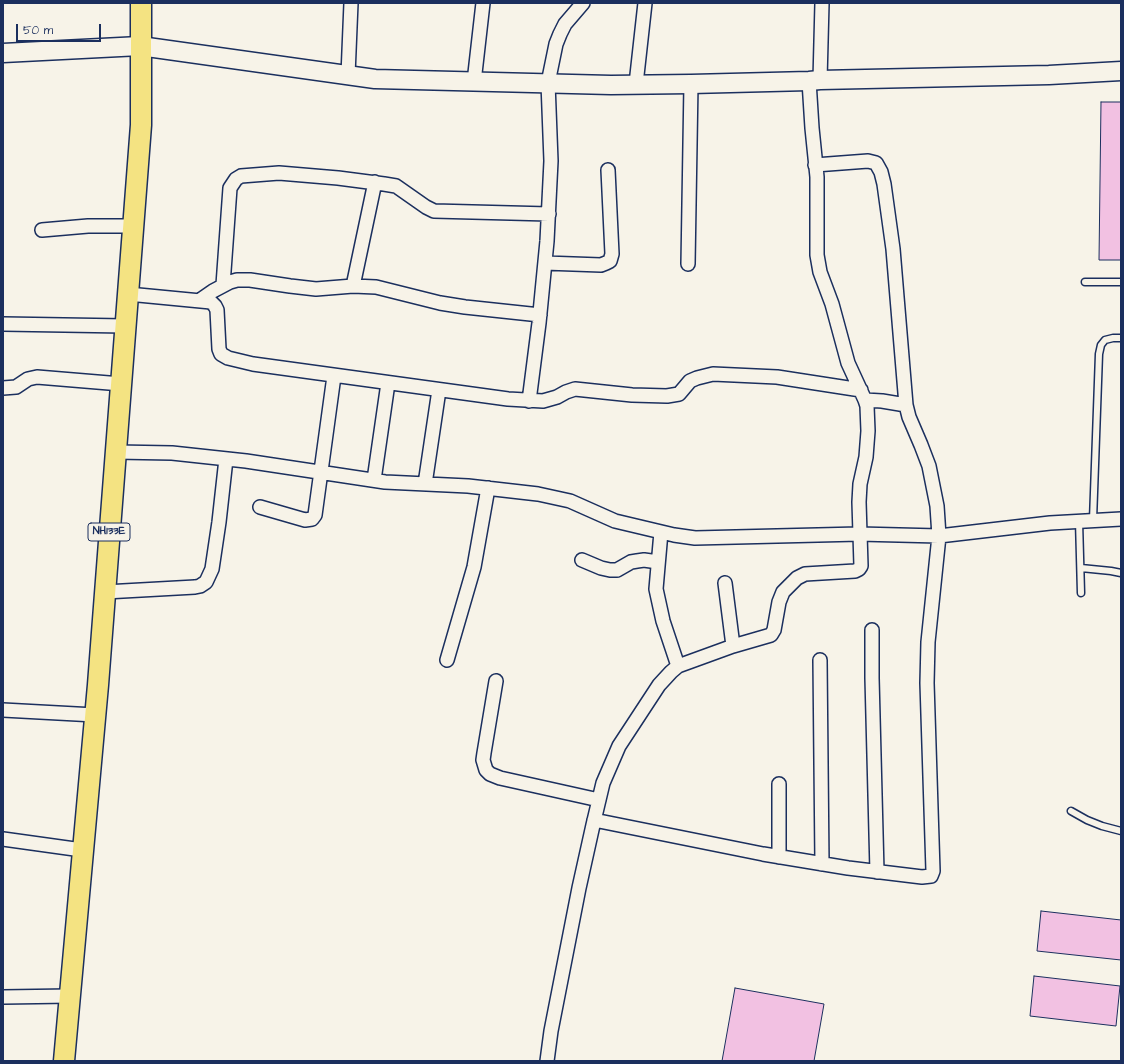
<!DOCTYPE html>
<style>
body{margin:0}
#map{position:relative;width:1124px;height:1064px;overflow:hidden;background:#f7f3e8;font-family:"Architects Daughter",sans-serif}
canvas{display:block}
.frame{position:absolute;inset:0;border:4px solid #1b2f5e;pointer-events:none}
.scale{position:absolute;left:16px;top:24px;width:85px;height:18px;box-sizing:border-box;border:2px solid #1b2f5e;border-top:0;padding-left:5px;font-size:12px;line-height:14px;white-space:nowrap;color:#1b2f5e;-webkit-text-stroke:3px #f7f3e8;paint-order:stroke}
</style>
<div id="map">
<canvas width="1124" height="1064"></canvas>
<div class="frame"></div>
<div class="scale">50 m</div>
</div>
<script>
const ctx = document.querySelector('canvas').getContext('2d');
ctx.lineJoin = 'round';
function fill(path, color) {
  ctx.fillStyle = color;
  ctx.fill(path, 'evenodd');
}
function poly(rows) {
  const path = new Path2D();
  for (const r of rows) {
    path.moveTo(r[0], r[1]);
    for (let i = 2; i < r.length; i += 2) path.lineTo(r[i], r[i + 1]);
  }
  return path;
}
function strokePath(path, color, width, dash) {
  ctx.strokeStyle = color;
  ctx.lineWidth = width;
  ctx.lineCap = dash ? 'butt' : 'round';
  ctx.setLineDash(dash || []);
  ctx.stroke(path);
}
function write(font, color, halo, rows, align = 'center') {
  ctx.font = font + ' "Architects Daughter",sans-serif';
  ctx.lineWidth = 3;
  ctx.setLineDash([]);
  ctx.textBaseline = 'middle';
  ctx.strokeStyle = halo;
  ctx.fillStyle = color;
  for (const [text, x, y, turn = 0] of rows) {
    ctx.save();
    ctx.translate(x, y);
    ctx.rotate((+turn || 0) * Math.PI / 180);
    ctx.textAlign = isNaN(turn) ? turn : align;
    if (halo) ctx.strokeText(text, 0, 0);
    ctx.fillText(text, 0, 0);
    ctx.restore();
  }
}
const building = poly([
 [1101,102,1121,102,1121,260,1099,260,1101,102],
 [1041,911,1121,920,1121,960,1037,951,1041,911],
 [1034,976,1120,986,1116,1026,1030,1016,1034,976],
 [735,988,824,1004,814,1061,722,1061,735,988]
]);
fill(building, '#f2c1e2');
strokePath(building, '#1b2f5e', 1);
const lane = poly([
 [1085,282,1121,282],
 [1093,520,1099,354,1101,345,1105,340,1113,338,1121,338],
 [1079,521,1081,593],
 [1081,568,1111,571,1121,573],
 [1071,811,1087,820,1102,826,1121,831]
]);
const street = poly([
 [348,75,351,3],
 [820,80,822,3],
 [474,82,483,3],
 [636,84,645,3],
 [42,230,88,226,133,226],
 [545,263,601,265,606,263,610,261,612,254,608,170],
 [688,264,691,84],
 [223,285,230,188,236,179,241,176,279,173,338,178,384,184,396,186,426,207,434,211,549,214],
 [353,286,375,182],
 [128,294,211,302,215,306,217,310,219,349,221,354,228,358,253,364,508,399,543,401,557,397,566,392,575,389,632,395,667,396,679,394,690,381,697,378,713,374,777,377,861,390],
 [200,300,213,291,230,282,237,280,250,280,290,286,316,289,353,286,376,287,440,303,465,307,540,315],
 [3,324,125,326],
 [3,388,16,387,28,379,37,377,121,384],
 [865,400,882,401,906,405],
 [529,401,539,323,547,241,551,161,548,83,556,44,560,34,565,24,583,3],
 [116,452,172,453,246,461,385,482,468,486,538,494,570,501,615,521,674,535,695,538,859,534,939,536,1050,523,1121,519],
 [374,480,388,383],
 [425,484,439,390],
 [260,507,305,520,312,519,315,515,334,376],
 [661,532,656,589,663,621,678,666],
 [582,560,601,568,610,570,617,570,631,562,637,561,644,560,658,562],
 [725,583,733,646],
 [105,592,195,587,200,586,206,582,212,569,219,522,226,459],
 [872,630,872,678,877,872],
 [447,660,474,567,488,488],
 [820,660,822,864],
 [496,681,484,753,483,760,486,770,490,774,500,778,599,800],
 [3,710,95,715],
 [779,784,779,857],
 [594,820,763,854,848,868,922,877,931,876,933,871,927,683,928,642,939,536,937,506,929,466,921,445,909,417,906,405,893,249,884,184,881,172,876,163,868,161,815,165],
 [3,839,82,850],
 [3,997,70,996],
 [547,1061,551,1031,579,888,593,825,603,783,619,746,659,685,671,672,678,666,733,646,771,635,774,630,779,602,783,592,797,578,805,574,855,571,859,569,861,566,859,502,860,484,866,457,868,431,867,406,865,400,848,363,832,304,820,272,817,255,817,177,812,128,809,81]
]);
const secondary = poly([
 [3,53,140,46,375,79,611,85,691,84,809,81,820,80,1049,75,1121,71]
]);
const primary = poly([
 [64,1061,98,685,141,125,141,3]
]);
strokePath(lane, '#1b2f5e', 9);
strokePath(street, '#1b2f5e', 16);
strokePath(secondary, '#1b2f5e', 21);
strokePath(primary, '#1b2f5e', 23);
strokePath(lane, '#f7f3e8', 6);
strokePath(street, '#f7f3e8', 13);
strokePath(secondary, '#f7f3e8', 18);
strokePath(primary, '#f4e382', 20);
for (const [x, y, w] of [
 [109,532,42]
]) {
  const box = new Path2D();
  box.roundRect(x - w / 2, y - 9, w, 18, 3);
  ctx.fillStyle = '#f7f3e8';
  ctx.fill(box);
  strokePath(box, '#1b2f5e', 1);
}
write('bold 11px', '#1b2f5e', null, [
 ["NH133E",109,532]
]);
</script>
